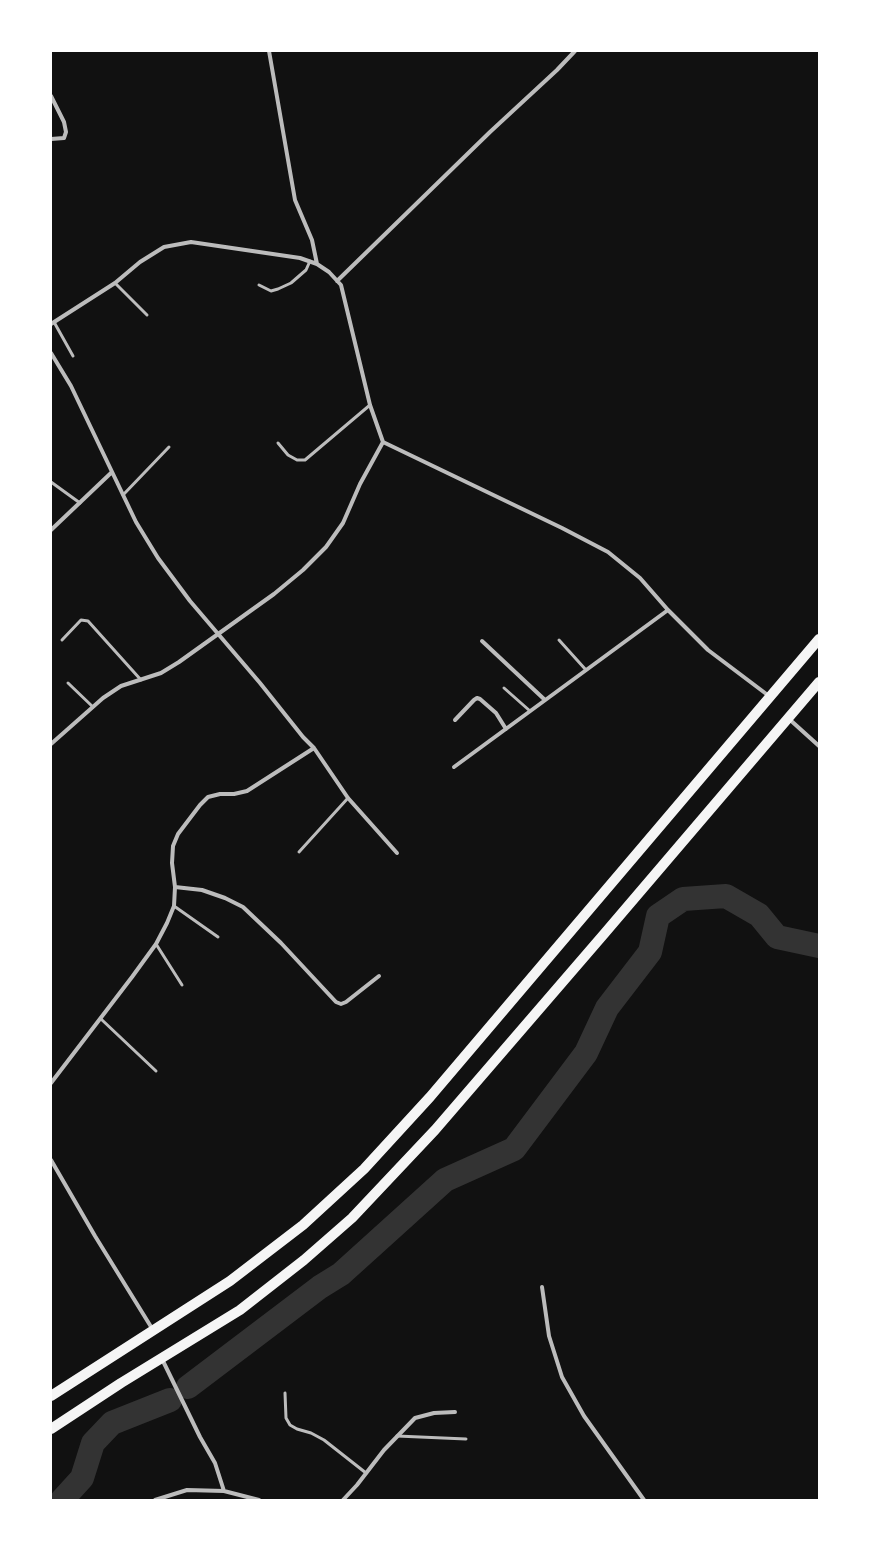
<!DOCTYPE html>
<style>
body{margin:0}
#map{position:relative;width:870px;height:1551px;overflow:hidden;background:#111;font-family:Georgia,serif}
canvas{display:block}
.frame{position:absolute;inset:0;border:52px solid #fff;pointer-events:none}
</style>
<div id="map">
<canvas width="870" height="1551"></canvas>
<div class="frame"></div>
</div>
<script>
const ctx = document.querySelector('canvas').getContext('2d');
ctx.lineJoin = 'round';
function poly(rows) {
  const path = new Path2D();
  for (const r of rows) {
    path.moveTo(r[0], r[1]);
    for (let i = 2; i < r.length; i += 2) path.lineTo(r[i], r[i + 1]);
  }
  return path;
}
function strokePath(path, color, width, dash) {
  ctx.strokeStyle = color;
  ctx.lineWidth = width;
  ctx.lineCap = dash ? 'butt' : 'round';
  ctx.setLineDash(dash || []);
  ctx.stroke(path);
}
strokePath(poly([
 [188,1387,320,1287,341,1274,445,1180,514,1149,586,1053,607,1008,650,952,658,916,683,899,726,896,759,915,777,937,819,946],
 [62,1500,82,1478,93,1443,112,1423,170,1400]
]), '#333', 24);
strokePath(poly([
 [115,283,147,315],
 [259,285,271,291,278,289,291,283,306,270,310,261],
 [54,322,73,356],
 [278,443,288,455,297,460,305,460,370,405],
 [51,482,80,503],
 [123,495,169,447],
 [62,640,81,620,88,621,141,680],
 [559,640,586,670],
 [68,683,93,707],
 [504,688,530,711],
 [299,852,348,798],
 [174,906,218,937],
 [156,944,182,985],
 [101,1019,156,1071],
 [285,1393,286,1418,290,1425,297,1429,311,1433,324,1440,366,1473],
 [397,1436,466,1439]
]), '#bcbcbc', 3);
strokePath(poly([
 [269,51,295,200,312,240,317,264],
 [51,96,64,122,66,132,64,138,51,139],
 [337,281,490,132,557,70,575,51],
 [51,324,115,283,140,262,164,247,191,242,300,258,317,264,329,272,341,285,370,405,383,442,562,528,608,552,640,578,668,610,454,767],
 [51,353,71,386,136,522,158,558,190,601,260,683,303,737,314,748,348,798,397,853],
 [51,530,112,472],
 [668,610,708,650,769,696],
 [482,641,545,700],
 [788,718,819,746],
 [455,720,474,700,477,698,480,699,496,713,506,729],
 [51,744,103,698,121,686,161,673,179,662,274,594,303,570,326,547,343,523,360,484,383,442],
 [175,887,202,890,225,898,243,907,281,943,336,1002,341,1004,346,1002,379,976],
 [51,1083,132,977,156,944,167,923,174,906,175,887,172,863,173,846,178,834,200,805,208,797,220,794,234,794,247,791,314,748],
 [51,1160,95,1236,153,1330],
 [542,1287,549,1336,562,1377,584,1416,644,1500],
 [162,1359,200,1437,215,1463,224,1491],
 [155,1500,187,1490,224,1491,259,1500],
 [343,1500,357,1485,384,1450,415,1418,434,1413,455,1412]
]), '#bcbcbc', 4);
strokePath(poly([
 [51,1396,230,1281,303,1225,364,1169,430,1097,819,639],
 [51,1429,121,1383,240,1310,304,1260,352,1218,435,1130,604,934,819,682]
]), '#f5f5f5', 10);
</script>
